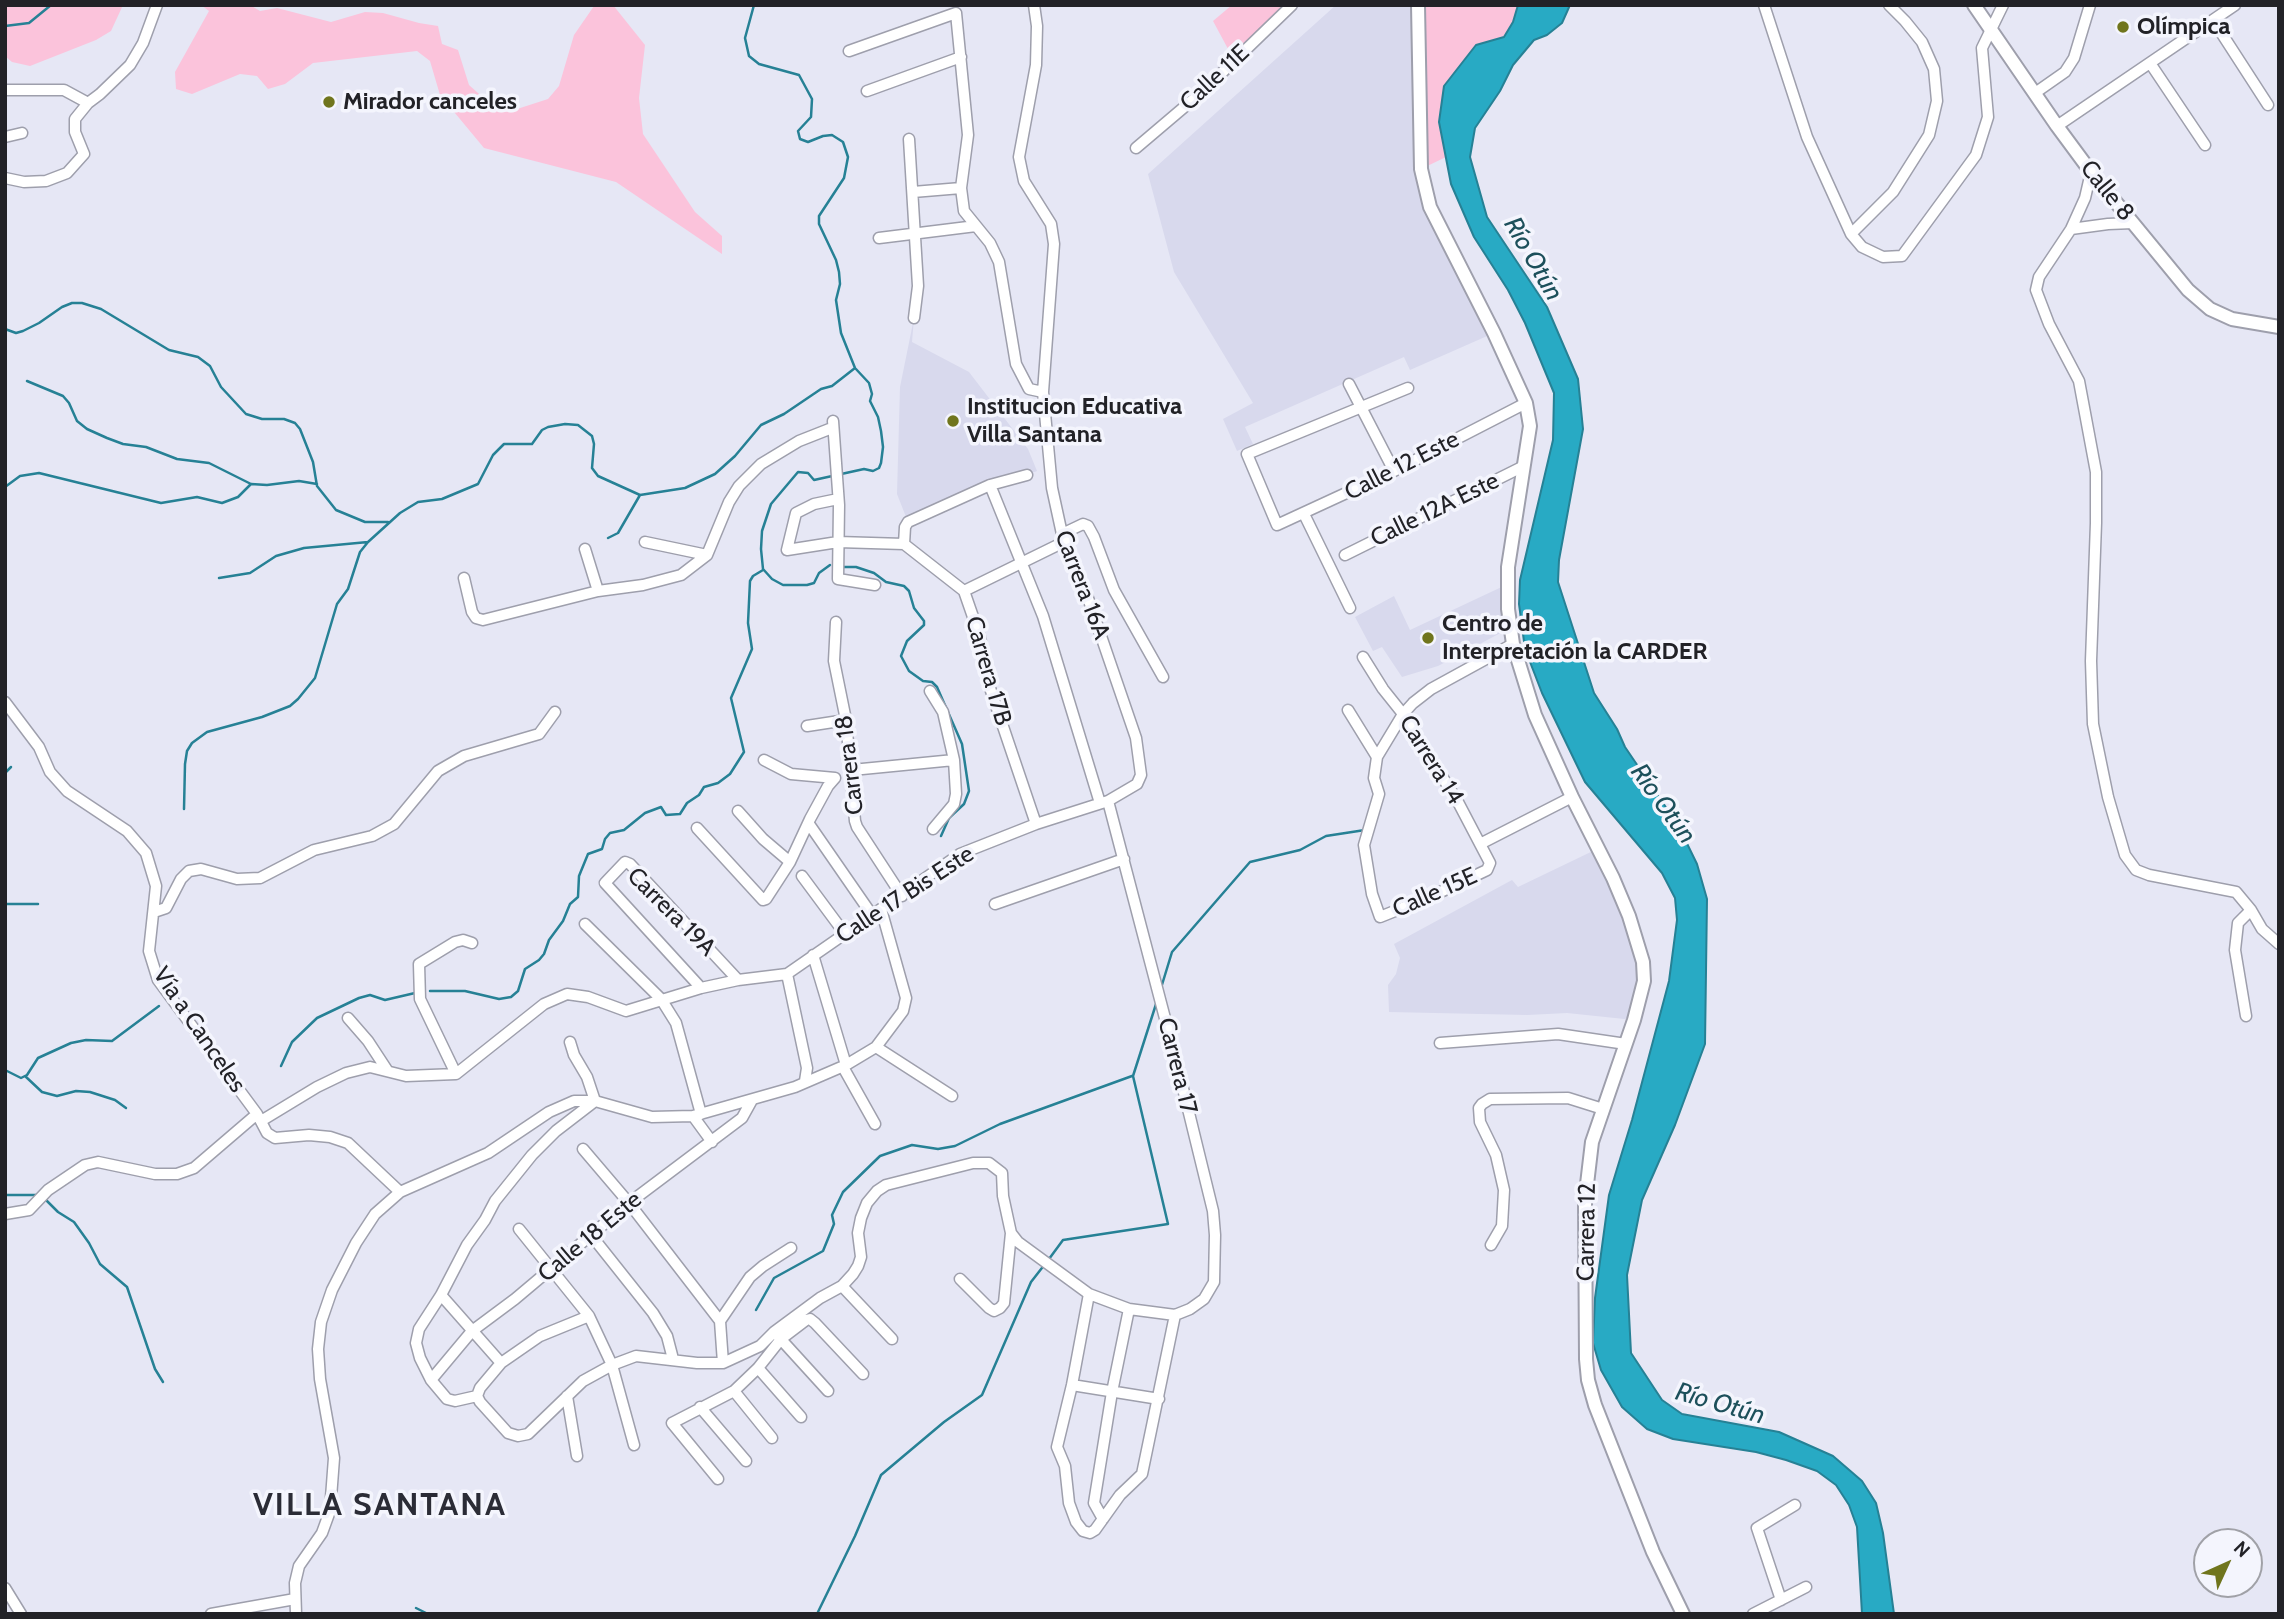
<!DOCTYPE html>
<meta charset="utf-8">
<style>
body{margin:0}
#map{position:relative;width:2284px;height:1619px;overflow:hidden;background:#e6e7f5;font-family:Cabin,sans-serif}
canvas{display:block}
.frame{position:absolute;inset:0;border:7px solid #222227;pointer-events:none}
.north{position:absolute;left:2193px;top:1528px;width:70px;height:70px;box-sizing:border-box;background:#f4f5fd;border:2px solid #a0a1a7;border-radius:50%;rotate:45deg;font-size:19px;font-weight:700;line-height:28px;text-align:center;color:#222227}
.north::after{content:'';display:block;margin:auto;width:24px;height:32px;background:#70751d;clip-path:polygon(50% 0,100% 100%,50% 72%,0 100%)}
</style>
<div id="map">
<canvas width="2284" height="1619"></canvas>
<div class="frame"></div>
<div class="north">N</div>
</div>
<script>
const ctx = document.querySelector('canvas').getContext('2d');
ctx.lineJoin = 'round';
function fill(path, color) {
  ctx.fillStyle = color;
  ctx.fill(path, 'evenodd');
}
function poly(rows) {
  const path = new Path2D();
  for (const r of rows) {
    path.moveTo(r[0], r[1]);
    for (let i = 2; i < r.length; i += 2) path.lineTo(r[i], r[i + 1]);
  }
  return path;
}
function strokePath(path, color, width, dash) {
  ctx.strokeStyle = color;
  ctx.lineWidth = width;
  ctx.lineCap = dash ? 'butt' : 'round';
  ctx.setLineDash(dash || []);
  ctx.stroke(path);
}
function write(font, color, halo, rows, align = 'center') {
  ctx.font = font + ' Cabin,sans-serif';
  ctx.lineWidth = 7;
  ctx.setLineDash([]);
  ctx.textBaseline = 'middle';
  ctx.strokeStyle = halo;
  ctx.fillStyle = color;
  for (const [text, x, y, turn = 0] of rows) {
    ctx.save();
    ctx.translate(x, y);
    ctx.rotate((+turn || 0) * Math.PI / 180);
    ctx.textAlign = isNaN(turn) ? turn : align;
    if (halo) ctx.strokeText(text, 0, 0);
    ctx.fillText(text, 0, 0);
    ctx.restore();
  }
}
fill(poly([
 [1336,5,1418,5,1421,169,1430,207,1494,333,1410,370,1404,357,1245,427,1253,444,1237,451,1223,419,1253,403,1174,272,1148,174],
 [914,318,912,342,969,372,1028,449,1037,471,908,522,897,494,900,387],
 [1508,584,1510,628,1438,666,1402,677,1382,647,1373,651,1355,617,1394,596,1410,630],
 [1597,849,1643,962,1634,1020,1567,1013,1527,1015,1389,1012,1388,985,1396,974,1400,958,1394,944,1512,880,1518,887]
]), '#d8d9ed');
fill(poly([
 [5,5,123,5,111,31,96,40,30,66,12,62,5,56],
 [201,5,250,5,260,11,277,8,331,22,365,12,383,13,419,23,438,26,442,44,458,50,469,85,496,109,514,110,548,99,559,86,574,35,594,6,613,5,645,45,639,98,643,134,695,212,722,236,722,254,616,182,484,148,440,95,430,61,417,51,313,63,285,84,268,89,257,76,240,74,192,94,176,89,175,72,209,11],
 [1232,5,1280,5,1285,11,1234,60,1213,21],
 [1418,5,1518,5,1513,22,1504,37,1476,45,1444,86,1446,157,1421,169]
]), '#fbc3db');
const water = poly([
 [1518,5,1570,5,1562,23,1547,35,1534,40,1513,65,1500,91,1475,128,1470,157,1487,217,1547,307,1578,379,1583,429,1559,560,1558,582,1594,693,1617,729,1625,747,1678,825,1697,864,1707,899,1705,1044,1675,1125,1642,1200,1627,1275,1631,1353,1662,1400,1682,1414,1779,1432,1833,1456,1862,1481,1876,1503,1883,1533,1894,1614,1862,1614,1857,1527,1849,1505,1836,1485,1817,1471,1786,1460,1756,1452,1673,1439,1647,1429,1622,1407,1601,1370,1593,1343,1595,1298,1609,1195,1632,1120,1669,981,1677,920,1675,898,1662,873,1585,782,1542,693,1525,649,1519,604,1520,580,1553,440,1554,393,1525,323,1508,290,1474,237,1451,184,1439,122,1444,86,1476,45,1504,37,1513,22,1518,5]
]);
fill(water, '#28aac4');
strokePath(water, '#268195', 2);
strokePath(poly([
 [754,5,745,38,749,56,759,64,799,75,812,99,811,117,798,131,800,139,808,142,823,136,832,135,843,142,848,157,844,178,819,216,819,224,836,260,839,272,840,284,836,300,841,333,855,368,869,383,872,394,870,401,878,417,881,431,883,447,881,463,879,468,873,471,864,469,814,480,808,473,798,472,771,504,762,531,761,549,763,569,772,579,783,585,807,585,814,583,819,573,830,565],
 [5,26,29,23,51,5],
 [5,329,16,333,23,331,39,323,62,307,72,303,82,303,101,309,169,350,198,357,210,366,221,387,246,414,262,419,284,419,295,423,300,429,313,462,317,486,336,510,365,522,388,522],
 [27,381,63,396,69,403,77,421,87,429,107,438,123,444,146,447,177,459,209,463,251,484,267,485,299,481,317,484],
 [5,487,20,476,39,473,161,503,197,497,222,503,238,497,251,484],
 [608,538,618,533,640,495],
 [841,567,856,567,874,573,886,582,904,586,909,591,914,608,924,621,924,625,907,641,901,656,909,671,923,681,932,682,937,687,962,744,969,791,964,804,949,818,941,836],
 [219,578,250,573,276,556,304,548,368,542],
 [5,773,11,767],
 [184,809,185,764,187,751,192,743,207,732,262,717,290,706,298,699,315,678,337,604,348,589,360,552,368,542,400,513,418,502,442,499,478,484,493,455,504,444,532,444,542,430,548,427,565,424,578,425,592,436,594,444,592,468,598,476,640,495,685,488,715,474,735,456,761,425,784,414,821,389,832,386,855,368],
 [5,904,38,904],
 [1161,988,1172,952,1250,862,1300,850,1326,836,1365,830],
 [430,991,465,991,499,999,511,997,518,991,525,969,539,960,544,954,549,940,563,921,570,904,578,897,579,876,588,854,602,849,605,839,610,833,624,830,645,813,661,807,666,815,680,814,687,803,699,795,704,787,718,783,730,774,744,752,731,698,752,649,748,623,750,581,753,576,763,570],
 [281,1066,292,1042,317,1018,359,998,370,995,385,1000,415,993],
 [5,1070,21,1078,27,1075,38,1058,71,1043,86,1040,112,1041,159,1006],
 [25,1076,42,1092,57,1096,76,1091,90,1092,115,1100,126,1108],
 [5,1195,40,1195],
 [45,1199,58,1212,74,1222,89,1243,100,1264,127,1287,155,1369,163,1382],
 [1049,1259,1063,1240,1168,1224,1133,1076,1157,1001],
 [756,1310,774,1278,823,1251,834,1224,832,1215,843,1192,880,1156,912,1145,938,1149,955,1146,1000,1124,1132,1076],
 [416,1608,428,1614],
 [817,1614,855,1536,881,1475,944,1422,982,1395,1031,1282,1045,1264]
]), '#268195', 2.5);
const minor = poly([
 [1764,5,1807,137,1851,234,1862,247,1883,257,1902,256,1976,155,1988,117,1982,48,2003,5],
 [2213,20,2268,105],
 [849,51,956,13,968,135,961,188,964,211,990,243,999,262,1016,364,1029,389,1043,392],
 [2150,63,2205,145],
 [5,90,64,90,88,103],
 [867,91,961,57],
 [2035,93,2065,72,2074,58,2090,5],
 [2057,126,2235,5],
 [5,137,22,133],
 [909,139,918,286,914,318],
 [1136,148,1202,92,1292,5],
 [2091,172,2085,198,2071,229,2039,277,2036,290,2049,324,2079,381,2096,472,2096,523,2091,661,2093,724,2108,797,2125,855,2136,870,2149,875,2236,892,2251,910,2262,929,2279,944],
 [5,178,24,182,46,181,67,173,84,154,75,132,75,119,88,103,100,94,130,65,143,43,157,5],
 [913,192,961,188],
 [2071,229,2108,224,2133,223],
 [1851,234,1893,192,1929,135,1937,101,1934,69,1922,42,1905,21,1889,5],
 [879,238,976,226],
 [1349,384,1394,471],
 [1408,388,1247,454,1277,525,1394,471,1526,403],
 [833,421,839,505,838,579,875,585],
 [990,485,1043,616,1100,803],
 [838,499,814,504,796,513,787,550,838,542,904,544],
 [1304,514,1350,608],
 [1062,534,1083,524,1088,526,1094,537,1114,590,1163,677],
 [645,542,707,555],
 [904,544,964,591,980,637,989,685,1036,824],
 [904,544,905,527,908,522,990,485,1027,475],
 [585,549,598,591],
 [1345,555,1524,466],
 [464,578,472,612,476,618,483,620,598,591,643,585,681,575,707,555,729,502,739,486,761,464,799,441,832,428],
 [964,591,1066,541],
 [836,622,834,661,846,720,855,821,857,827,902,896],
 [1363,657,1383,689,1403,714,1458,802,1490,863,1487,870,1432,896,1380,917,1372,894,1364,845,1379,794,1374,778,1377,757,1403,714,1413,703,1431,689,1513,644],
 [930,691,943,712,954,760,956,794,954,804,933,829],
 [5,702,39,747,50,772,67,791,127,831,146,853,156,886,149,951,158,980,257,1114,267,1133,275,1138,309,1135,330,1137,348,1143,400,1192],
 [1348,710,1377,757],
 [807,726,846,720],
 [764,760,791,774,835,778],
 [852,770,954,760],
 [738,811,763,839,790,862],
 [809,824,872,915],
 [697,828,763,900,766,899,790,862,810,819,828,786,835,778],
 [1480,844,1572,797],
 [802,876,845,934],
 [995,904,1124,859],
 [154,912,166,908,181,879,189,871,201,869,237,879,260,878,314,850,372,836,394,824,438,771,464,756,539,734,555,712],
 [585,924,661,999,676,1023,701,1114],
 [813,955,846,1065],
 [787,974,807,1068,805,1081],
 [701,988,605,883,625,862,630,864,738,980],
 [2246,1016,2235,950,2238,923,2251,910],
 [348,1018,368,1041,387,1070],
 [570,1042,574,1055,587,1077,595,1101],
 [1440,1043,1558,1034,1626,1044],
 [876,1047,952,1096],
 [843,1067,875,1124],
 [456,1074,420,999,419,964,455,942,463,940,472,943],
 [693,1116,712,1142],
 [261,1121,317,1087,346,1073,370,1067,406,1076,456,1074,544,1004,567,994,588,997,626,1011,701,988,738,980,787,974,960,854,1036,824,1108,801,1137,784,1141,775,1136,738,1088,598,1062,534,1052,488,1043,392,1054,244,1051,224,1024,181,1019,157,1036,65,1037,26,1034,5],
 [583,1149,629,1203,720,1321],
 [5,1214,29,1210,48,1190,85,1165,98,1162,155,1174,177,1174,194,1168,257,1114],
 [519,1229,589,1316,612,1365,634,1445],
 [591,1235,653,1313,667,1336,673,1359],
 [1491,1245,1502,1226,1504,1190,1496,1155,1480,1122,1479,1108,1482,1104,1490,1099,1568,1098,1603,1109],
 [960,1279,989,1308,994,1311,1000,1308,1004,1303,1011,1233],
 [842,1286,892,1339],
 [1089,1294,1072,1385,1057,1447,1065,1466,1069,1503,1076,1522,1083,1531,1090,1533,1095,1530,1120,1495,1142,1474,1175,1315],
 [441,1295,501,1363],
 [589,1316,540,1336,501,1363,480,1388,477,1396,480,1402,508,1433,518,1436,528,1434,583,1381,612,1365,636,1356,697,1363,723,1363,760,1346,774,1332,820,1298,842,1286,853,1274,858,1266,861,1257,858,1233,861,1218,867,1203,877,1191,886,1185,973,1163,989,1163,1002,1173,1003,1196,1011,1233,1018,1242,1089,1294,1129,1309,1175,1315,1190,1309,1204,1299,1214,1282,1215,1235,1213,1211,1177,1064,1108,801],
 [777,1335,828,1391],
 [723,1363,720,1321,750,1277,763,1266,791,1248],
 [758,1368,801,1417],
 [431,1380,472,1331,515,1299,629,1203,742,1118,752,1100],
 [1072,1385,1159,1399],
 [734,1391,772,1438],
 [477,1396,455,1401,447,1399,431,1380,420,1358,416,1343,419,1329,441,1295,467,1245,485,1220,495,1201,532,1155,556,1131,595,1101],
 [567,1396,577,1456],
 [700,1407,746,1461],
 [718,1479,672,1423,734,1391,758,1368,781,1339,806,1320,810,1319,815,1323,863,1374],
 [1103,1519,1094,1503,1112,1392,1129,1309],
 [5,1588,21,1614],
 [1781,1600,1757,1528,1795,1505],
 [211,1614,295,1599],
 [296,1614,295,1583,299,1566,322,1533,330,1511,334,1458,320,1379,318,1349,321,1322,332,1290,356,1243,375,1214,400,1192,488,1153,549,1112,574,1101,595,1101,652,1117,693,1116,795,1087,846,1065,876,1047,903,1011,906,998,881,909],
 [1753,1614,1806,1587]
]);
const tertiary = poly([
 [1418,5,1421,169,1430,207,1494,333,1526,403,1530,426,1508,567,1508,609,1513,644,1535,715,1572,797,1613,878,1629,916,1643,962,1644,981,1634,1020,1592,1142,1585,1201,1586,1359,1588,1380,1595,1405,1653,1552,1683,1614],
 [1974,5,2057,126,2091,172,2188,290,2210,309,2232,319,2279,327]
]);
strokePath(minor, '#9e9fac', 13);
strokePath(tertiary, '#9e9fac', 16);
strokePath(minor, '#fff', 10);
strokePath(tertiary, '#fff', 12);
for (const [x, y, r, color] of [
 [2123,27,7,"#70751d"],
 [329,102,7,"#70751d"],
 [953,421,7,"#70751d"],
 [1428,638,7,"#70751d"]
]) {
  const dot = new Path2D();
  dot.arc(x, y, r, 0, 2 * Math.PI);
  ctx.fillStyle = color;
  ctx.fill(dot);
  strokePath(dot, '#f4f5fd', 2.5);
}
write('bold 24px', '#222227', '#f4f5fd', [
 ["Olímpica",2137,27],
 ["Mirador canceles",343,102],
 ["Institucion Educativa",967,407],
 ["Villa Santana",967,435],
 ["Centro de",1442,624],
 ["Interpretación la CARDER",1442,652]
], 'left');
write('24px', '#222227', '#f4f5fd', [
 ["Calle 11E",1215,78,-43],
 ["Calle 8",2107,191,51],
 ["Calle 12 Este",1402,466,-27],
 ["Calle 12A Este",1435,510,-26],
 ["Carrera 16A",1082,585,69],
 ["Carrera 17B",988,671,74],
 ["Carrera 14",1431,760,58],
 ["Carrera 18",850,765,-97],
 ["Calle 15E",1435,893,-24],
 ["Calle 17 Bis Este",905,895,-33],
 ["Carrera 19A",671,912,45],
 ["Vía a Canceles",199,1030,56],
 ["Carrera 17",1177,1066,76],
 ["Carrera 12",1587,1232,-89],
 ["Calle 18 Este",590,1237,-40]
]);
write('italic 26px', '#1d505b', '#f4f5fd', [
 ["Río Otún",1533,259,60],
 ["Río Otún",1663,804,54],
 ["Río Otún",1720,1404,16]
]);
ctx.letterSpacing = '2px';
write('bold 32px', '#2b2c36', '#f4f5fd', [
 ["VILLA SANTANA",380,1506]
]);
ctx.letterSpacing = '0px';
</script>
